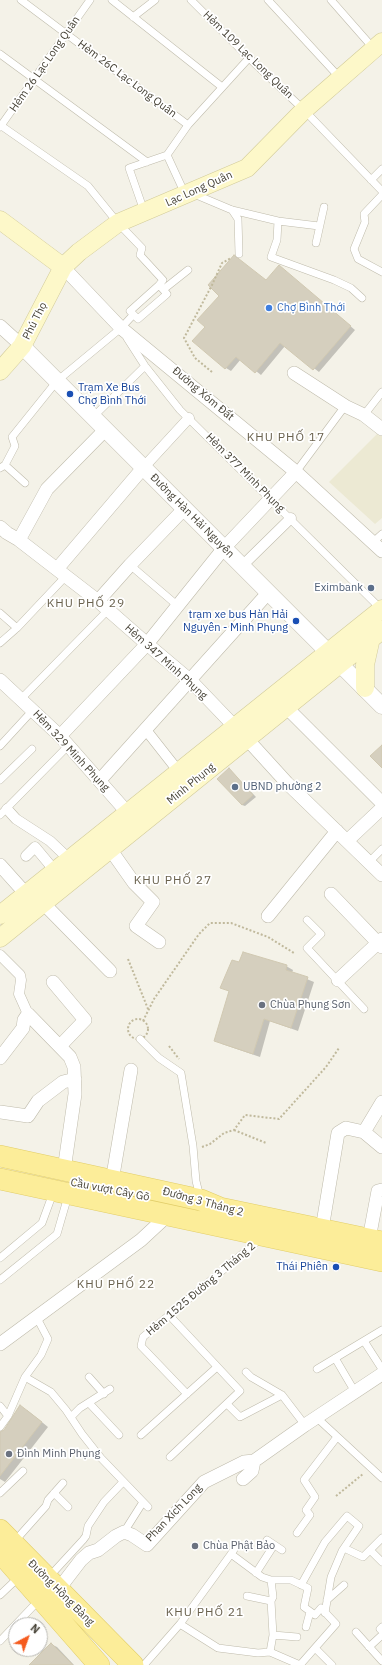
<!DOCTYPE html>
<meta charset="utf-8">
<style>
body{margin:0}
#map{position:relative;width:382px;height:1665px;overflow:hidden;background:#f4f2e8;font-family:"IBM Plex Sans",sans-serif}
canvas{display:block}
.north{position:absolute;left:8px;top:1617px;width:40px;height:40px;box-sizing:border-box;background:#fff;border:1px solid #b5b4af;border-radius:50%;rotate:41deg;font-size:11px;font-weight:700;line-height:16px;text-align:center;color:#474337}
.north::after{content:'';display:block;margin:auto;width:14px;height:18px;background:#f55b1e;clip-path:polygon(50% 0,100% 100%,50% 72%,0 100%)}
</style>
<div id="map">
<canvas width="382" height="1665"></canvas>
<div class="north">N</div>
</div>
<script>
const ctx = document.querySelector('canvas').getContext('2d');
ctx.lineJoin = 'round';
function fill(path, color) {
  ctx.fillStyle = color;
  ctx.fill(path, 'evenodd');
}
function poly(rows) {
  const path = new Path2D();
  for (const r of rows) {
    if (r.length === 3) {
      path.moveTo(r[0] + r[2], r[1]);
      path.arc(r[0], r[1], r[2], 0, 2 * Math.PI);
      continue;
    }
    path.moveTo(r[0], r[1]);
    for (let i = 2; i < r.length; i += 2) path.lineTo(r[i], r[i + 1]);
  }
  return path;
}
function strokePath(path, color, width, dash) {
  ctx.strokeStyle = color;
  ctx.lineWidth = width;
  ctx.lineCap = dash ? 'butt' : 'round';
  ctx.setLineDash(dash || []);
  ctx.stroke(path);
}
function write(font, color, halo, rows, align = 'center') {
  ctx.font = font + ' "IBM Plex Sans",sans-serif';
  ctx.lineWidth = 3.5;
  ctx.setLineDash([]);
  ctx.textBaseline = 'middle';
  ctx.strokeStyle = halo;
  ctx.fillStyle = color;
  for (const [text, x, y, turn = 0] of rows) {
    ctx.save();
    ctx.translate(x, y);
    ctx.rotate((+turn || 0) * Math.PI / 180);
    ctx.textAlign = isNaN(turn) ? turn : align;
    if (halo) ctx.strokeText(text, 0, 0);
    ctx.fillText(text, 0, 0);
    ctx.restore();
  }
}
fill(poly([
 [382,429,382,518,375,524,329,482]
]), '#ece9d3');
fill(poly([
 [280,267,355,330,319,372,285,346,261,375,241,359,231,371,226,368,267,281],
 [229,769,256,797,245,806,242,805],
 [239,964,286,966,293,970,292,973,314,982,298,1031,270,1021,260,1057,222,1044,216,1040,230,992,222,987],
 [27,1410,48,1427,5,1482,0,1479,0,1433,5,1431],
 [51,1644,57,1647,74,1665,31,1665]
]), '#0003');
const building = poly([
 [234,255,266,280,279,265,351,326,313,370,280,343,255,373,236,357,225,369,192,341,205,327,197,320,219,296,208,285,234,255],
 [382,745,382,768,370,756,382,745],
 [229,768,253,795,242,805,217,779,229,768],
 [243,952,287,965,286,970,308,977,291,1028,264,1019,253,1054,214,1041,229,991,220,988,232,960,239,962,243,952],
 [20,1405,42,1422,0,1476,0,1432,4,1430,20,1405],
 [51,1643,73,1665,29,1665,51,1643]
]);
fill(building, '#d5cfbe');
strokePath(building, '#d0c8b1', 1);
const service = poly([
 [21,0,188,125],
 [112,0,222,87],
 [191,0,249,58,304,110,382,191],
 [268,0,340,78],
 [331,0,374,49],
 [133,17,155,0],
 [0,54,147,162],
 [0,125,88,186,118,223,142,248,140,255,163,280,159,285],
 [0,127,90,0],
 [371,180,382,169],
 [185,194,167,155,188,125,249,58],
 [194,194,232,210,278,221,277,240,271,257,334,280,351,288,362,298],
 [382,195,364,214,365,222,354,249,358,259,382,272],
 [232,210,238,219,239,254],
 [144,211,129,168,167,155],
 [278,221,319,226],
 [316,243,324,207],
 [159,285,167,294,138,319,130,311,159,285],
 [164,289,188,270],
 [127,338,145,366,180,410,381,609],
 [364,415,382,392],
 [93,417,145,366],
 [5,465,25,483],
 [0,468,5,465,15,446,12,437,57,381,121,328,133,315],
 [296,472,345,406],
 [372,543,382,534],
 [130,565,178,606],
 [0,613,17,628],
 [0,643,17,628,66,576],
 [21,699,108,610],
 [0,746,33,710],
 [0,780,32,749],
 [0,815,68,746],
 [369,862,382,849],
 [307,920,321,934,307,948,364,1009],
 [140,1039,159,1058,181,1073,193,1146,196,1181,200,1197],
 [0,1258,42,1223,53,1193],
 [0,1280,57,1234,68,1196],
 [169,1315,240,1391,170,1457],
 [364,1341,382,1369],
 [335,1358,355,1392],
 [317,1369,382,1330],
 [246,1372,251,1377,282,1395,305,1425],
 [25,1377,51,1392,66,1410,82,1434,101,1458,148,1507],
 [89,1377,104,1394],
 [187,1394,141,1346,143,1337,260,1239],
 [89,1403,119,1435],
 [227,1404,240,1417,282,1395],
 [0,1406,8,1416],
 [71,1417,80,1408,110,1389],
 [316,1417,382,1478],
 [0,1427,8,1416,25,1377,41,1355,48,1339,37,1318],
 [141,1435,217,1367],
 [0,1493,23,1471],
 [54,1493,68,1507],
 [124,1532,143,1502],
 [297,1533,310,1515,306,1510,315,1497,304,1480,337,1437],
 [267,1540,282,1550],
 [14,1542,46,1506,48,1500,63,1483],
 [344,1548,363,1557,382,1538],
 [370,1550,382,1562],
 [231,1554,237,1545],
 [256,1573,274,1545],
 [49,1577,83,1540,86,1536,88,1526,104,1502,123,1482],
 [271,1580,273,1597,271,1601,273,1635],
 [301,1585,325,1542,347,1516,359,1526,342,1551,331,1577,325,1613],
 [0,1595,19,1577],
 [247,1596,271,1601],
 [327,1600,344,1585],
 [180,1624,218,1648,258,1653,270,1652,300,1665],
 [306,1627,310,1612],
 [382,1627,380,1629,382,1631],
 [356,1632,382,1661],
 [0,1641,39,1600],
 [369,1647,382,1635],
 [315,1648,332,1665],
 [270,1652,273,1635,297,1637],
 [144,1665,180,1624,231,1554,262,1577,271,1580,291,1580,308,1588,304,1607,315,1615,321,1608,336,1624,300,1665]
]);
const pedestrian = poly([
 [143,468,189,418],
 [242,566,291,518],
 [146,730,179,772],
 [7,809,16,819,50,841,69,859],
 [26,856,35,847,55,871],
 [0,955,20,975,21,980,19,994,28,1014]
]);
const minor = poly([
 [63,267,121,328,296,472,382,551],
 [0,326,22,346],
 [294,373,345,406,364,415,382,429],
 [0,527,7,533,19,540,98,601,147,644,191,681,235,727],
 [19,540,47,489,105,430],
 [57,569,143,468],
 [98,601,130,565,184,509],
 [0,680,60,736,133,819],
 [286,707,382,803],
 [60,736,147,644,224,548,296,472],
 [247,739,287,783,382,875],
 [100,780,268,593],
 [347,841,382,808],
 [110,849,134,883,153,902,136,926,159,942],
 [0,865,26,894],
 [331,894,382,947],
 [43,903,110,971],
 [268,916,337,831],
 [338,980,382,939],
 [53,982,85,1020,60,1046],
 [0,1058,23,1028,24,1020,28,1014,70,1057,74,1067,75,1094,64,1170],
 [0,1112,28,1116,38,1101,63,1082,75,1079],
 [364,1132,382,1147],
 [112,1181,131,1070],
 [322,1229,338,1133,346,1128,364,1132,382,1102],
 [369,1239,378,1191,382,1190],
 [0,1344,141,1240,168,1215],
 [243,1479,252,1471,254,1461],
 [58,1590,81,1560,89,1553,98,1550,116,1536,124,1532,132,1535,147,1545,204,1482,244,1462,254,1461,305,1425,382,1374]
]);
const tertiary = poly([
 [22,346,382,706]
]);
const secondary = poly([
 [0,220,63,267],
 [0,371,22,346,63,267,79,252,118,223,247,168,304,110,382,42],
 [365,688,365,665,371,638],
 [0,915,382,609],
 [0,938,382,630]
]);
const primary = poly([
 [0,1156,201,1200,220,1208,382,1242],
 [0,1179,382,1261],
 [0,1530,133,1665],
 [0,1552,99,1665]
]);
strokePath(service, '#bfbbab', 8);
strokePath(pedestrian, '#bfbbab', 11);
strokePath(minor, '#bfbbab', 14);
strokePath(tertiary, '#bfbbab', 17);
strokePath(secondary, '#d2cb99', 19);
strokePath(primary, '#e1cd69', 22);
strokePath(poly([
 [212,372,195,358,184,338,212,285,222,263,231,258],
 [128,959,148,1009],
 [138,1029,10],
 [143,1021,154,999,199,934,210,923,231,923,268,937,294,953],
 [169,1046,179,1059],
 [234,1130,266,1143],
 [202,1147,210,1144,224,1133,234,1130,245,1115,279,1119,326,1067,339,1048],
 [336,1496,363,1474]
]), '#c0b99c', 2, [2, 2]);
strokePath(service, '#fff', 7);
strokePath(pedestrian, '#fff', 10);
strokePath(minor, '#fff', 13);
strokePath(tertiary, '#fff', 16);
strokePath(secondary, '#fdf8c9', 18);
strokePath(primary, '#fced99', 21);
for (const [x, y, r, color] of [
 [269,308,4,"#3f7fe0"],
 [70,394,4,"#1a4fb4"],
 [371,588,4,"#5c6f8a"],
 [296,621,4,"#1a4fb4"],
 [235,787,4,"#5c6f8a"],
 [262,1005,4,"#6b7280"],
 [336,1267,4,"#1a4fb4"],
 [9,1454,4,"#6b7280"],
 [195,1546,4,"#6b7280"]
]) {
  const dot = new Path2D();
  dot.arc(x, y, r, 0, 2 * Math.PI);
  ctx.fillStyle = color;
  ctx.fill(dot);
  strokePath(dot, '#fff', 1.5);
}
write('11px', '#474337', '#fff', [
 ["Hẻm 109 Lạc Long Quân",248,55,44],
 ["Hẻm 26 Lạc Long Quân",45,64,-55],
 ["Hẻm 26C Lạc Long Quân",127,79,37],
 ["Lạc Long Quân",199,189,-24],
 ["Phú Thọ",35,321,-63],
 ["Đường Xóm Đất",203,394,40],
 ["Hẻm 377 Minh Phụng",245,473,45],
 ["Đường Hàn Hải Nguyên",192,516,45],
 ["Hẻm 347 Minh Phụng",166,662,42],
 ["Hẻm 329 Minh Phụng",71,751,47],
 ["Minh Phụng",191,784,-39],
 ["Cầu vượt Cây Gõ",110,1190,11],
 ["Đường 3 Tháng 2",203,1202,15],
 ["Hẻm 1525 Đường 3 Tháng 2",201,1289,-40],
 ["Phan Xích Long",174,1513,-46],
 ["Đường Hồng Bàng",61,1593,45]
]);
write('11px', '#366cbe', '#fff', [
 ["Chợ Bình Thới",277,308]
], 'left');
write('11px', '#164399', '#fff', [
 ["Trạm Xe Bus",78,388,"left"],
 ["Chợ Bình Thới",78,401,"left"],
 ["trạm xe bus Hàn Hải",288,615],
 ["Nguyên - Minh Phụng",288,628],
 ["Thái Phiên",328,1267]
], 'right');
write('11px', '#4e5e75', '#fff', [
 ["Eximbank",363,588],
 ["UBND phường 2",243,787,"left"]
], 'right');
write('11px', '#5b616d', '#fff', [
 ["Chùa Phụng Sơn",270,1005],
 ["Đình Minh Phụng",17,1454],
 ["Chùa Phật Bảo",203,1546]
], 'left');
ctx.letterSpacing = '1px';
write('12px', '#6a624e', '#fff', [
 ["KHU PHỐ 17",286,438],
 ["KHU PHỐ 29",86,604],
 ["KHU PHỐ 27",173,881],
 ["KHU PHỐ 22",116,1285],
 ["KHU PHỐ 21",205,1613]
]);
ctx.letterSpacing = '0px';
</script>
